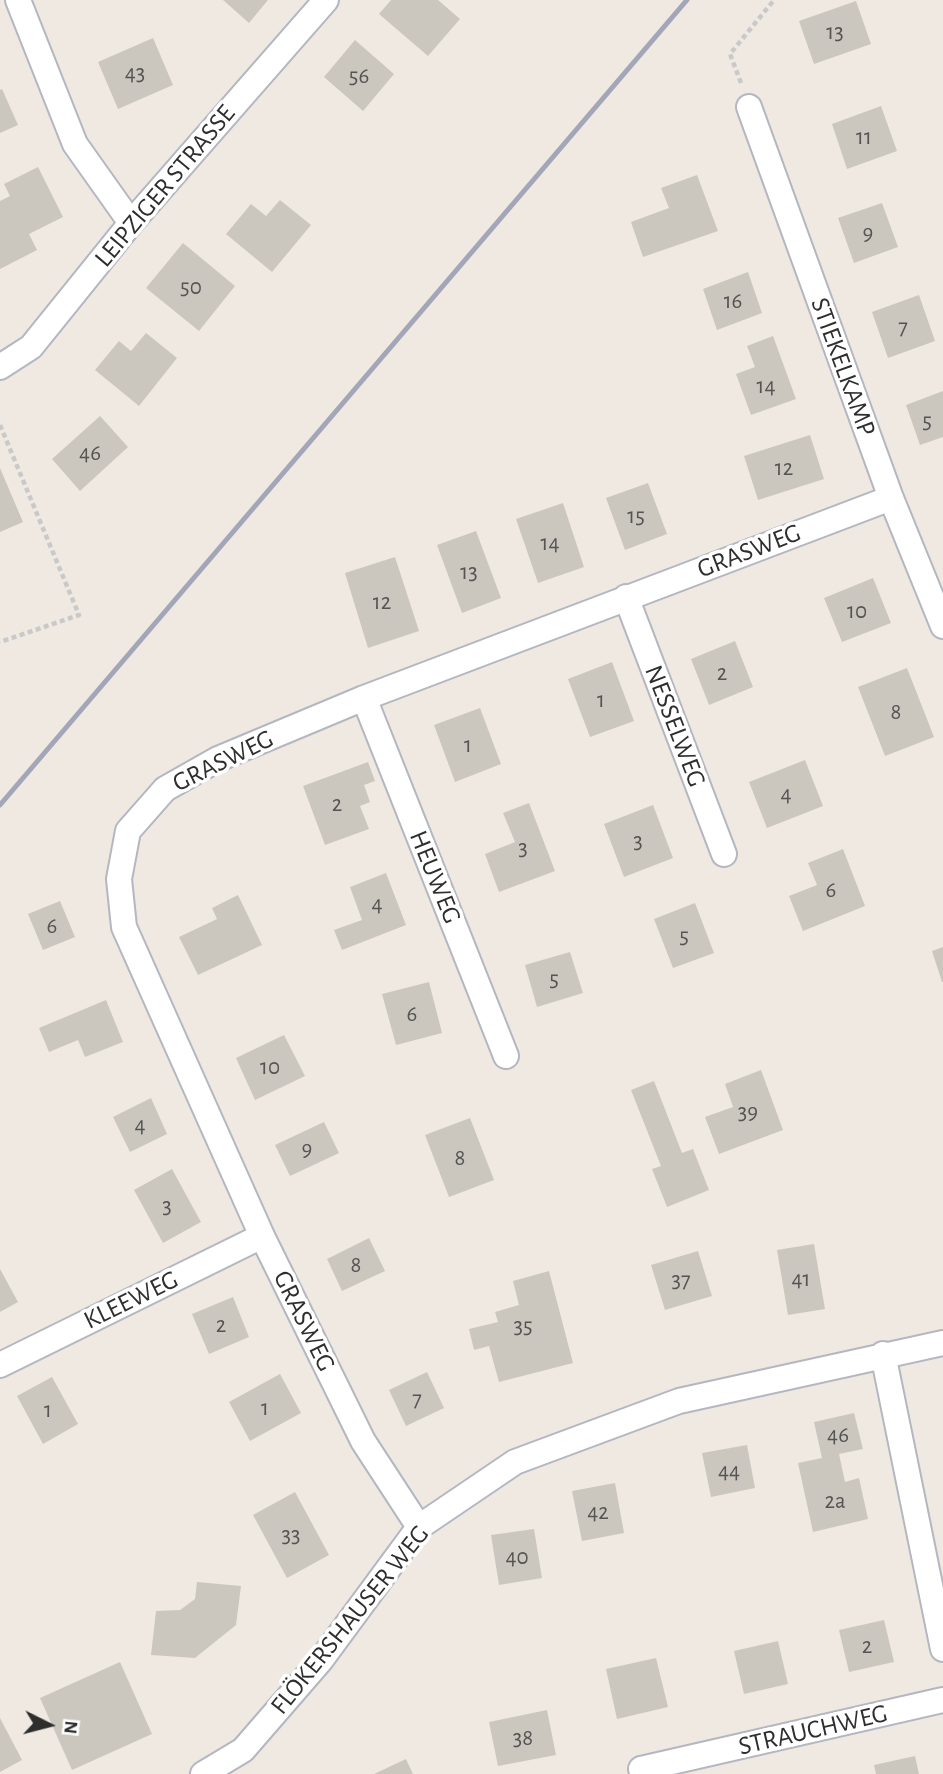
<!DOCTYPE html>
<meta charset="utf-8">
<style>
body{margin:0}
#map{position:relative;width:943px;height:1774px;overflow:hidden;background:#efe9e1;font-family:"Alegreya Sans",sans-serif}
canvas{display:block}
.north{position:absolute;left:14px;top:1690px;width:70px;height:70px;-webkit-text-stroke:5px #fff;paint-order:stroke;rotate:96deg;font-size:19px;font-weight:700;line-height:28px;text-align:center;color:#2e2e2e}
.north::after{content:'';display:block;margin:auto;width:24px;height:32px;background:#2e2e2e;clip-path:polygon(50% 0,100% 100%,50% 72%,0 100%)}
</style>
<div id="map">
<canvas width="943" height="1774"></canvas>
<div class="north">N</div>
</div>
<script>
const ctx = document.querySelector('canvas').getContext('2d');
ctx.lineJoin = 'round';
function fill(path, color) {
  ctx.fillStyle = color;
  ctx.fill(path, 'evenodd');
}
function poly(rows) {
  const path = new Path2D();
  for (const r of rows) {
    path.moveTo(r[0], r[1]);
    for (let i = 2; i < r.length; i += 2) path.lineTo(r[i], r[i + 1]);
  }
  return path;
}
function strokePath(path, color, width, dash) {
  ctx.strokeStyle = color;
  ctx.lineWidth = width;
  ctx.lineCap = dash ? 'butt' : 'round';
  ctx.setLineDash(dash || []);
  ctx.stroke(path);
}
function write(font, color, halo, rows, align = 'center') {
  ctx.font = font + ' "Alegreya Sans",sans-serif';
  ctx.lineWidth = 7;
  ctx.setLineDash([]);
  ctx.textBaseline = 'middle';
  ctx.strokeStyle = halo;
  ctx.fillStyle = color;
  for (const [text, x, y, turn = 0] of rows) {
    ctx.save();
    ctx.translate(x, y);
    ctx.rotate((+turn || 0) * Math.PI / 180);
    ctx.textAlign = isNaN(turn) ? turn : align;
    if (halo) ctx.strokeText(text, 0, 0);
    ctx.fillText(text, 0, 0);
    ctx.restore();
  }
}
fill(poly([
 [223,0,268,0,249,23],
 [391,0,438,0,460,19,428,56,379,14],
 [856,1,871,44,814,64,799,21],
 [153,38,173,85,118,109,98,62],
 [355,40,394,74,363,111,324,77],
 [2,89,18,125,0,133,0,90],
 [881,106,897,151,847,169,832,124],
 [38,167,63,217,29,234,37,250,0,269,0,201,10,196,4,184],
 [697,175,718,231,643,257,631,222,669,208,661,188],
 [280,200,311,225,272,272,226,234,251,204,266,216],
 [882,203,898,247,854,263,838,218],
 [183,243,235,286,199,331,146,288],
 [748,272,762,313,717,330,703,289],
 [919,295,935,341,888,358,872,312],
 [146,333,177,358,139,406,95,370,119,341,131,351],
 [773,336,796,399,751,415,736,374,755,367,747,346],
 [943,391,943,437,920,445,906,405],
 [100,416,128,447,80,491,52,459],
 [810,435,824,479,758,500,744,456],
 [0,468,23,522,0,532],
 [648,483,667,534,625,550,606,498],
 [563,503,584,567,538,583,516,519],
 [476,531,501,598,462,613,437,545],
 [395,557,419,631,368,648,345,573],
 [873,578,891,623,842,642,824,598],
 [735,641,753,687,709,705,691,659],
 [612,662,634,721,590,737,568,679],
 [907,668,934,737,885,756,858,687],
 [480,708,501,764,455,782,434,725],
 [805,760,823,806,767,828,749,782],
 [368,762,375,781,364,785,370,802,360,806,369,829,325,845,303,786],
 [529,803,555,871,499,892,485,854,515,842,503,813],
 [653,805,673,858,624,877,604,824],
 [843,849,865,906,803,931,789,896,817,885,808,863],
 [386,873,406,925,342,950,334,930,362,920,350,887],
 [238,895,262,945,198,975,179,937,217,919,212,908],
 [60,901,75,937,43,950,28,914],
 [695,903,714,953,673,968,654,919],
 [943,947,943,982,942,982,932,951],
 [570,952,583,993,537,1007,525,965],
 [429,982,442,1033,396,1045,382,994],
 [106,1000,123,1042,85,1057,78,1040,49,1052,39,1028],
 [284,1035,305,1076,255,1100,236,1058],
 [761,1070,783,1130,719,1154,705,1117,733,1107,725,1084],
 [654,1081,682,1153,693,1149,709,1190,667,1207,652,1169,661,1166,631,1090],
 [151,1098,167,1134,130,1152,113,1117],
 [470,1118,494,1180,449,1197,425,1135],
 [324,1122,339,1153,290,1176,275,1145],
 [172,1169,201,1222,163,1243,134,1190],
 [369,1238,385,1271,342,1291,327,1259],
 [814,1244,825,1309,788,1315,777,1250],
 [698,1251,712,1296,665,1310,651,1265],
 [0,1269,18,1302,0,1312],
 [549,1271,573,1363,499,1382,489,1346,474,1350,469,1329,498,1322,495,1312,519,1305,513,1281],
 [233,1297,249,1337,209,1354,192,1314],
 [427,1372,444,1408,406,1426,389,1390],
 [280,1374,301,1413,250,1441,229,1402],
 [52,1377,78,1424,43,1444,17,1396],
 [854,1413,863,1449,839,1454,845,1482,859,1478,868,1519,813,1532,798,1463,822,1458,814,1422],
 [747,1445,755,1488,711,1497,702,1453],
 [615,1483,624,1533,582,1541,572,1491],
 [295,1492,329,1555,287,1578,253,1515],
 [534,1529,542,1578,499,1585,491,1535],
 [197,1582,241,1586,236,1625,195,1658,151,1655,156,1611,180,1610,195,1599],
 [884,1620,894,1662,849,1672,839,1630],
 [778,1641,788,1684,744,1694,734,1651],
 [656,1658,668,1707,617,1719,606,1669],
 [120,1662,152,1734,72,1770,40,1698],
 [547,1710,556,1755,498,1766,489,1722],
 [0,1718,22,1760,0,1772],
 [915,1756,919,1774,876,1774,874,1765],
 [406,1759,413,1774,374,1774]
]), '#cbc7bf');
const minor = poly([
 [18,0,75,144,131,223],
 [749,107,891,498,943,626],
 [0,367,31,347,131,223,326,0],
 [626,597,724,854],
 [364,698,506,1056],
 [883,1354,943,1649],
 [0,1365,262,1236],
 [419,1527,363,1441,262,1236,124,927,119,879,128,831,165,789,218,759,364,698,891,498],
 [641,1769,943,1700],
 [203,1774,243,1750,321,1660,419,1527,515,1462,679,1401,943,1343]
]);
strokePath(minor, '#b4b7c1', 28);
strokePath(poly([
 [741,83,730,54,774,0],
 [0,425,79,615,0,642]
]), '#c9c9c9', 4.5, [5, 3.5]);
strokePath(minor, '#fff', 24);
strokePath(poly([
 [0,805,687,0]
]), '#a3a6b8', 5);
write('23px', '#555452', null, [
 ["13",835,32],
 ["43",135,73],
 ["56",359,76],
 ["11",864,137],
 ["9",868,233],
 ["50",191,287],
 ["16",733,301],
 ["7",903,327],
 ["14",766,386],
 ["5",927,421],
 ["46",90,453],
 ["12",784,468],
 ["15",636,516],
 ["14",550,543],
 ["13",469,572],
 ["12",382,602],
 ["10",857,611],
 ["2",722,673],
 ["1",601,700],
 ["8",896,712],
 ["1",468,745],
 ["4",786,794],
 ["2",337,804],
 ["3",638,841],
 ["3",523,848],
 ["6",831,890],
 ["4",377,904],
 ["6",52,926],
 ["5",684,936],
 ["5",554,979],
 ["6",412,1014],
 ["10",270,1067],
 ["39",748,1112],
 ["4",140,1125],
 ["9",307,1149],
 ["8",460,1158],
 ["3",167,1206],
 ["8",356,1265],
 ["41",801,1279],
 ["37",681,1280],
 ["2",221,1325],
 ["35",523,1326],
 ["7",417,1399],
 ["1",265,1408],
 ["1",48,1410],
 ["46",838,1435],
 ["44",729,1471],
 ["2a",835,1501],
 ["42",598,1512],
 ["33",291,1535],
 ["40",517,1557],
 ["2",867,1646],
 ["38",523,1738]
]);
write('26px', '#2e2e2e', '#fff', [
 ["LEIPZIGER STRASSE",165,186,-50],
 ["STIEKELKAMP",843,367,70],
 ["GRASWEG",749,551,-21],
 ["NESSELWEG",675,726,69],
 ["GRASWEG",223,761,-26],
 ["HEUWEG",435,877,68],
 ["KLEEWEG",131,1300,-26],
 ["GRASWEG",304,1321,64],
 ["FLÖKERSHAUSER WEG",350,1620,-51],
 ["STRAUCHWEG",813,1730,-13]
]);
</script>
